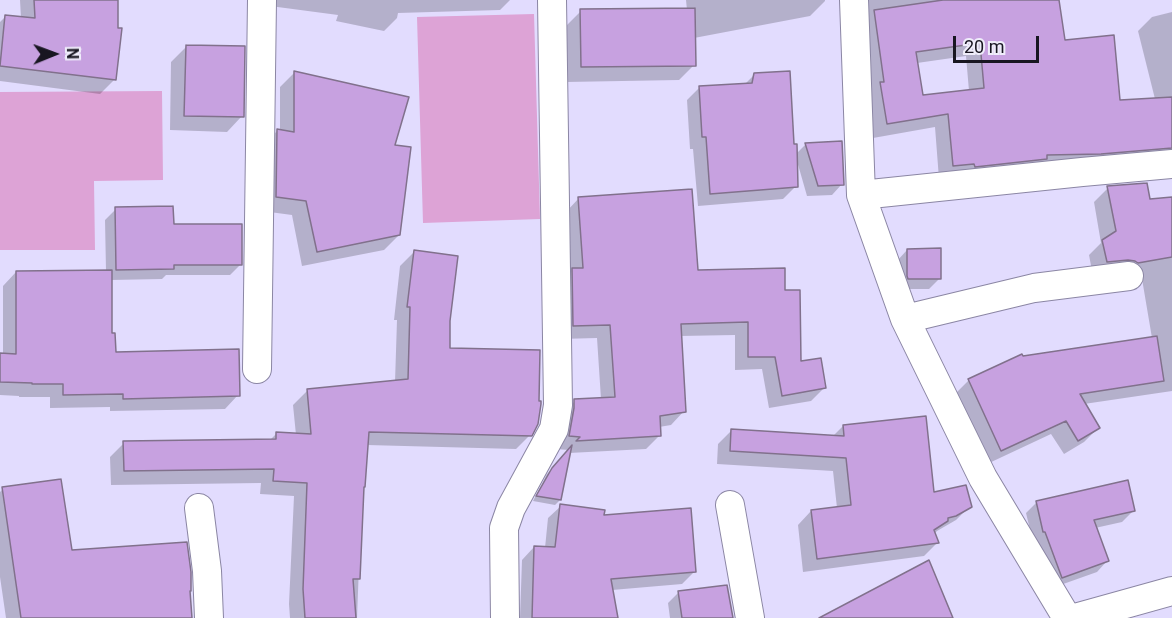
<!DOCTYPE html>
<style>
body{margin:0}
#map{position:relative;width:1172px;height:618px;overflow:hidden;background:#e2dcfe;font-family:Roboto,sans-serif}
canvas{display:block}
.north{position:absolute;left:24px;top:24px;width:60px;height:60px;-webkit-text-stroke:4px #efedfa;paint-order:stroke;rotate:89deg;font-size:16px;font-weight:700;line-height:24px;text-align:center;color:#181621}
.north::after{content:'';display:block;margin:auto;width:21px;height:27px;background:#181621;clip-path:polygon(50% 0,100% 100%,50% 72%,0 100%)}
.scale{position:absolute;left:953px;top:36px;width:86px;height:27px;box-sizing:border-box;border:3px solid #181621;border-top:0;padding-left:8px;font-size:18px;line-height:21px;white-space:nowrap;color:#181621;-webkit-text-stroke:4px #efedfa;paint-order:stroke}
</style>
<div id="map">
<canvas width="1172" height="618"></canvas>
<div class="north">N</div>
<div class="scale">20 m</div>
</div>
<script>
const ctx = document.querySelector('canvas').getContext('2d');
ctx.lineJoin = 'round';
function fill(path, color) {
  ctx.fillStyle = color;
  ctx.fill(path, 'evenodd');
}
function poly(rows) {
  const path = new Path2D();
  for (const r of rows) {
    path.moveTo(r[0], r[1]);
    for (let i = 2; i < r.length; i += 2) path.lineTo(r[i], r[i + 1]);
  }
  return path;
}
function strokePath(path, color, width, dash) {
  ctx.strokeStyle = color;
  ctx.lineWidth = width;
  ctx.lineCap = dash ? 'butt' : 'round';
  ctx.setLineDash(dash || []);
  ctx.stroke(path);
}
fill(poly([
 [534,14,540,219,423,223,417,17],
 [162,91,163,180,94,181,95,250,0,250,0,92]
]), '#dda3d6');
fill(poly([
 [20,0,116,0,115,79,100,94,0,81,0,22,6,16,21,18],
 [271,0,510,0,500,10,398,13,397,18,384,31,336,21,338,15,270,6],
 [686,0,825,0,825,1,810,16,694,38,694,65,679,80,566,82,566,26,581,11,687,10],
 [853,0,1058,0,1064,41,1119,102,1155,99,1138,31,1152,17,1172,12,1172,164,939,179,935,127,873,138],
 [966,56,969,91,922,97,917,63],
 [186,47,242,116,227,132,170,130,171,62],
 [295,72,393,146,399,235,384,250,302,266,292,215,262,211,263,146,277,131,280,131,280,87],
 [755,74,796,154,805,145,841,143,842,184,832,195,807,196,797,161,796,186,783,199,698,206,693,149,690,149,687,100,700,87,744,85],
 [1108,188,1148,200,1172,198,1172,391,1084,404,1098,428,1084,442,1064,454,1051,434,987,464,955,394,969,380,1022,358,1152,338,1141,273,1093,276,1089,255,1101,243,1094,202],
 [579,198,696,271,783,292,799,363,824,388,811,401,769,408,762,369,735,370,735,335,680,336,684,411,671,425,659,427,660,435,646,449,569,453,560,500,555,505,533,501,547,474,569,450,556,449,562,414,575,401,601,399,597,338,560,339,566,212],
 [116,209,172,226,240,265,230,275,166,275,162,279,111,280,111,334,114,354,238,395,225,409,110,411,110,407,50,408,50,397,19,397,19,396,0,395,0,355,3,355,3,286,16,272,106,271,105,220],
 [907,250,940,278,929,289,898,289,897,261],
 [414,252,449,321,448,350,530,435,516,449,367,445,362,488,357,618,290,618,289,604,294,496,260,494,261,483,111,485,110,457,124,443,270,440,277,433,296,435,293,405,307,391,395,382,397,320,394,320,400,266],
 [843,426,933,494,970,506,956,520,937,531,934,534,937,543,924,556,803,572,798,525,811,511,837,508,833,471,717,464,718,444,732,430,832,437],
 [3,489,71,552,191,618,6,618,0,577,0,492],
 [1037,502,1133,511,1122,522,1095,528,1107,561,1097,572,1052,588,1033,542,1026,513],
 [561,506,602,517,695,571,682,584,612,590,616,618,520,618,522,560,534,547,545,548,548,518],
 [679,592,732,618,670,618,668,603]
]), '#0003');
const building = poly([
 [34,0,118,0,118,28,122,28,116,80,0,66,5,15,35,18,34,0],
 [943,0,1059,0,1065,40,1114,35,1120,100,1172,97,1172,148,1101,154,1047,155,1047,159,975,167,974,164,953,166,948,114,887,124,880,82,884,82,874,10,943,0],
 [980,43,984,88,923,95,916,52,980,43],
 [695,8,696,66,581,67,580,9,695,8],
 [186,45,245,46,244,117,184,116,186,45],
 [294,71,409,97,395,145,411,147,400,235,317,252,306,201,276,197,277,129,294,132,294,71],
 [790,71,794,144,797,144,798,187,710,194,706,137,702,137,699,86,752,83,754,73,790,71],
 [842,141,844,185,818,186,805,143,842,141],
 [1147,183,1150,199,1172,197,1172,257,1138,263,1135,261,1128,260,1107,262,1102,240,1116,231,1107,186,1147,183],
 [692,189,698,270,785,268,785,290,800,290,801,361,821,358,826,388,782,396,775,357,748,357,748,322,681,324,686,412,660,416,661,436,576,441,580,437,569,436,574,408,574,399,615,397,610,325,573,326,572,268,583,268,578,197,692,189],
 [173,206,174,224,242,224,242,265,174,265,174,269,116,270,115,207,173,206],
 [941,248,941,279,908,279,907,276,907,249,941,248],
 [414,250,458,256,450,321,450,348,540,350,539,401,541,401,541,404,538,424,532,436,369,432,365,487,364,487,360,579,353,579,356,618,305,618,303,589,307,483,273,481,274,469,124,471,123,441,276,439,276,432,311,434,307,389,408,379,410,307,407,307,414,250],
 [112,270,112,333,115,333,116,352,239,349,240,396,123,399,123,394,63,395,63,384,32,384,32,383,0,382,0,353,16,354,16,271,112,270],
 [1157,336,1164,381,1080,394,1100,428,1078,441,1066,421,1001,451,968,379,1022,354,1023,356,1157,336],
 [926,416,934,492,966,485,972,507,956,516,948,518,948,521,934,530,939,543,817,559,811,510,851,505,846,458,730,451,731,429,844,436,843,425,926,416],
 [572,445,561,500,536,496,552,468,572,445],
 [61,479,72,550,187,542,191,572,191,591,190,591,192,618,21,618,2,487,61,479],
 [1128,480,1135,511,1094,520,1109,561,1062,578,1045,532,1043,532,1036,501,1128,480],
 [560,504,605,510,604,515,691,508,696,572,611,579,618,618,532,618,534,546,555,547,560,504],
 [929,560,953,618,819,618,929,560],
 [727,585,733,618,682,618,678,591,727,585]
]);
fill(building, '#c7a1e0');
strokePath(building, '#81718c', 1.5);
const street = poly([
 [854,0,861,195,905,319,983,478,1067,618],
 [861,195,1082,172,1172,164],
 [905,319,1034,288,1129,276],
 [257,369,262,0],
 [730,505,750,618],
 [199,508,207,571,209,618],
 [505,618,504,528,511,508,554,429,558,405,552,0],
 [1075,618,1172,591]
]);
strokePath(street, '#8b86a4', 30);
strokePath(street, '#fff', 28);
</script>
